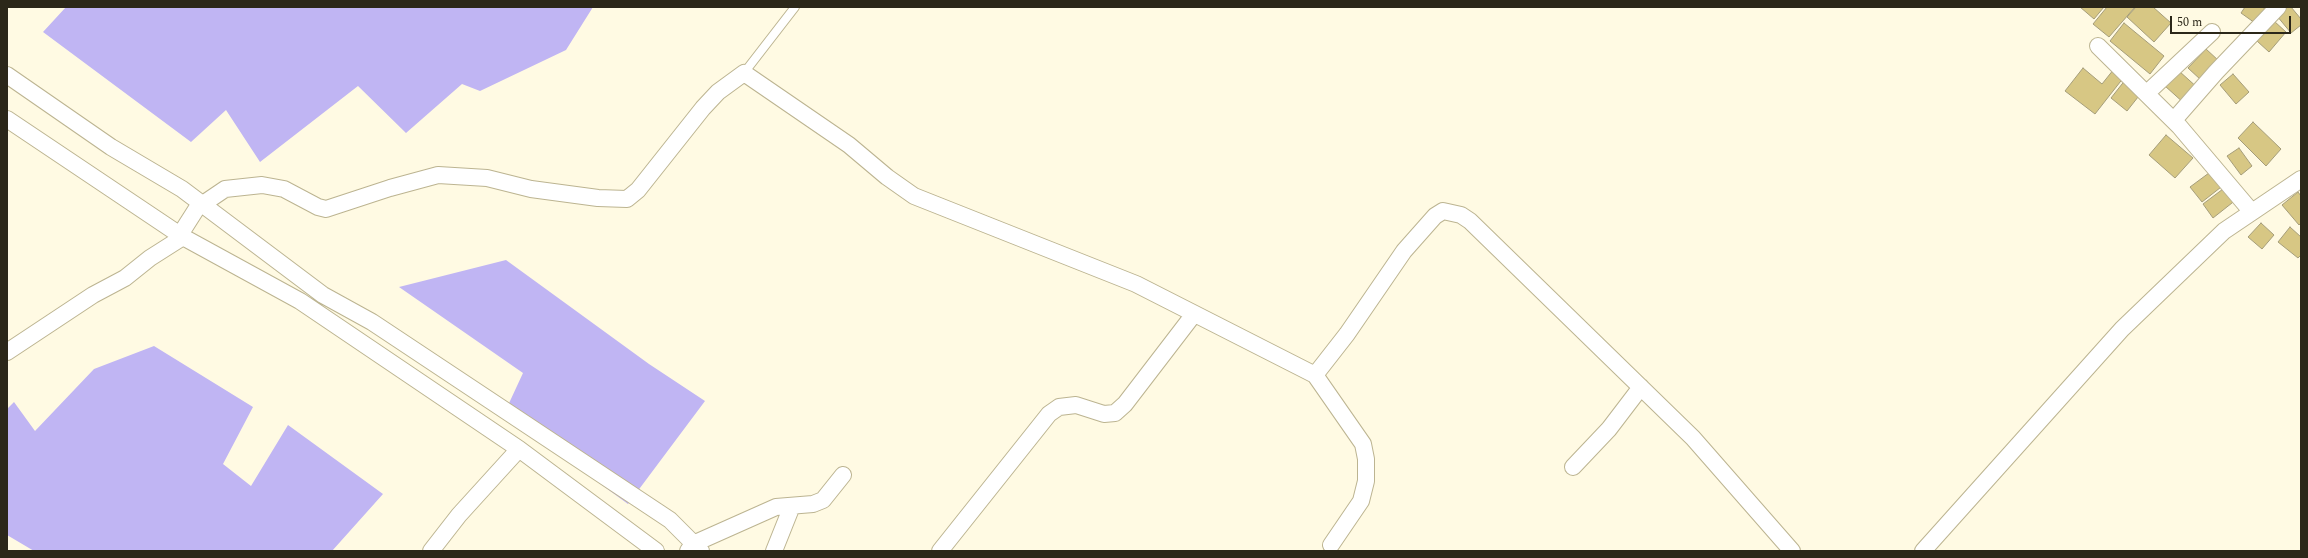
<!DOCTYPE html>
<style>
body{margin:0}
#map{position:relative;width:2308px;height:558px;overflow:hidden;background:#fffae3;font-family:Spectral,serif}
canvas{display:block}
.frame{position:absolute;inset:0;border:8px solid #2b2719;pointer-events:none}
.scale{position:absolute;left:2170px;top:16px;width:121px;height:18px;box-sizing:border-box;border:2px solid #2b2719;border-top:0;padding-left:5px;font-size:12px;line-height:14px;white-space:nowrap;color:#2b2719;-webkit-text-stroke:3px #fffae3;paint-order:stroke}
</style>
<div id="map">
<canvas width="2308" height="558"></canvas>
<div class="frame"></div>
<div class="scale">50 m</div>
</div>
<script>
const ctx = document.querySelector('canvas').getContext('2d');
ctx.lineJoin = 'round';
function fill(path, color) {
  ctx.fillStyle = color;
  ctx.fill(path, 'evenodd');
}
function poly(rows) {
  const path = new Path2D();
  for (const r of rows) {
    path.moveTo(r[0], r[1]);
    for (let i = 2; i < r.length; i += 2) path.lineTo(r[i], r[i + 1]);
  }
  return path;
}
function strokePath(path, color, width, dash) {
  ctx.strokeStyle = color;
  ctx.lineWidth = width;
  ctx.lineCap = dash ? 'butt' : 'round';
  ctx.setLineDash(dash || []);
  ctx.stroke(path);
}
fill(poly([
 [66,7,593,7,566,50,480,91,462,84,406,133,358,86,260,162,226,110,191,142,43,32],
 [506,260,649,364,705,401,628,504,504,414,523,373,399,287],
 [154,346,253,407,223,464,251,486,288,425,383,494,332,551,34,551,7,535,7,409,14,402,35,431,94,369]
]), '#c0b5f3');
const building = poly([
 [2080,7,2104,7,2094,19,2080,7],
 [2107,7,2135,7,2109,37,2093,24,2107,7],
 [2136,7,2153,7,2171,23,2154,42,2127,17,2136,7],
 [2245,7,2262,7,2265,9,2255,23,2241,13,2245,7],
 [2288,7,2291,7,2301,19,2301,25,2291,33,2277,16,2288,7],
 [2274,21,2286,32,2269,52,2257,41,2274,21],
 [2124,23,2164,56,2150,74,2110,41,2124,23],
 [2206,49,2219,61,2201,80,2188,68,2206,49],
 [2083,68,2102,84,2114,69,2124,77,2095,114,2065,91,2083,68],
 [2179,71,2199,89,2185,104,2165,86,2179,71],
 [2233,74,2249,92,2236,104,2220,85,2233,74],
 [2126,79,2142,92,2127,111,2111,98,2126,79],
 [2253,122,2281,149,2266,166,2238,138,2253,122],
 [2166,135,2193,158,2175,178,2149,155,2166,135],
 [2239,148,2252,166,2241,175,2227,156,2239,148],
 [2213,170,2225,184,2202,202,2190,187,2213,170],
 [2227,186,2237,199,2213,218,2203,204,2227,186],
 [2298,192,2301,196,2301,223,2299,225,2282,205,2298,192],
 [2261,223,2274,235,2262,249,2248,237,2261,223],
 [2290,227,2301,237,2301,255,2298,258,2278,242,2290,227]
]);
fill(building, '#d7c784');
strokePath(building, '#a59d7a', 1);
const service = poly([
 [744,73,795,7]
]);
const minor = poly([
 [2098,46,2179,126,2251,211],
 [7,75,111,147,182,189,323,295,372,322,670,520,701,551],
 [2147,93,2212,32],
 [7,119,183,237,300,301,519,449,656,551],
 [2174,120,2216,72,2278,7],
 [7,352,93,295,125,278,150,258,183,237,183,230,197,208,225,189,262,185,284,189,318,207,326,209,390,188,438,175,487,178,531,189,598,198,627,199,638,190,703,108,718,92,744,73,849,145,887,177,914,196,1136,284,1315,375,1347,334,1404,251,1435,216,1443,211,1461,215,1470,221,1693,438,1792,551],
 [1315,375,1363,444,1366,459,1366,481,1361,501,1331,545],
 [1573,467,1609,429,1641,387],
 [431,551,459,515,519,449],
 [688,551,693,544,776,507,813,504,823,500,843,475],
 [774,551,792,506],
 [940,551,1049,414,1059,407,1076,405,1104,414,1115,413,1125,404,1194,314],
 [1923,551,2122,329,2224,231,2301,179]
]);
strokePath(service, '#bcb491', 10);
strokePath(minor, '#bcb491', 18);
strokePath(service, '#fff', 8);
strokePath(minor, '#fff', 16);
</script>
